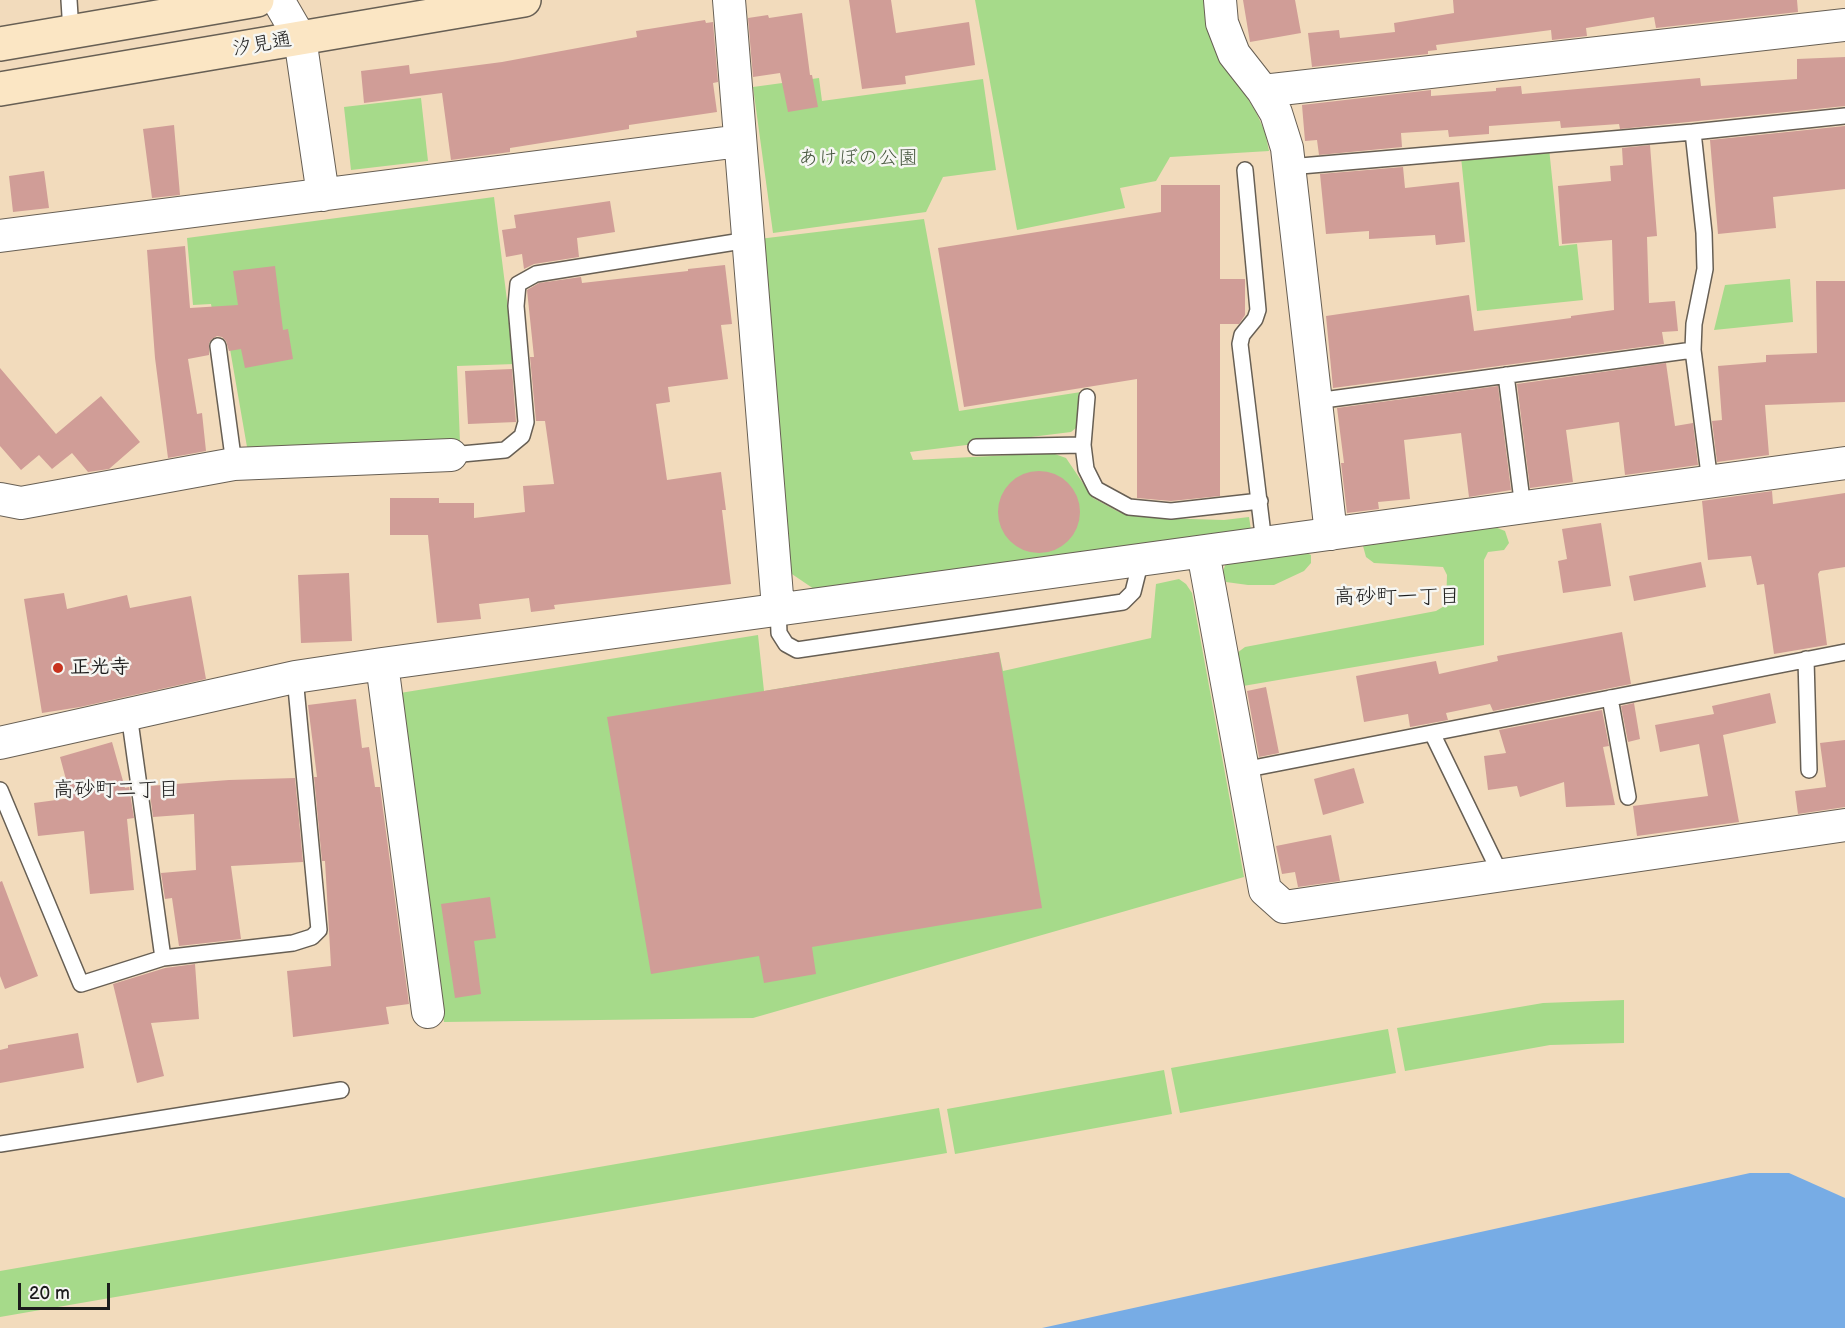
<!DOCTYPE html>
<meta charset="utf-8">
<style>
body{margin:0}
#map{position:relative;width:1845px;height:1328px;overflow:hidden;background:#f2dbbc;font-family:"Balsamiq Sans",sans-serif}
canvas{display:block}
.scale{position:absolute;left:18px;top:1283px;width:92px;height:27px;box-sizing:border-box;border:3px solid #1c1c1c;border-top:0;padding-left:8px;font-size:18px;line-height:21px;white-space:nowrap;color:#1c1c1c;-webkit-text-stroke:4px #f6f6f2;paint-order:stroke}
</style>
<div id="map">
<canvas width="1845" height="1328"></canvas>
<div class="scale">20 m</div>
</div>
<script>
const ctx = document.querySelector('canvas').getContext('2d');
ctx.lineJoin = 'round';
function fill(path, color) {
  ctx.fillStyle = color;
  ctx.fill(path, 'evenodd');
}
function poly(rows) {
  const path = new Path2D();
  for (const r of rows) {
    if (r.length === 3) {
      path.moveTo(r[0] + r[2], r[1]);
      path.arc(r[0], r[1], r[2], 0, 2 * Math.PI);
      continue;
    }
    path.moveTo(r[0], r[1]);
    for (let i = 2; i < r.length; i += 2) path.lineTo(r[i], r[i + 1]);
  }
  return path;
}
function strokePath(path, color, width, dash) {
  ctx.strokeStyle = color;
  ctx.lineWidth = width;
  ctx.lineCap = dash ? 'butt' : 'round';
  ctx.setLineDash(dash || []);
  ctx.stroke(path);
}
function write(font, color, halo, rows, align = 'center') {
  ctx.font = font + ' "Balsamiq Sans","Klee One",sans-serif';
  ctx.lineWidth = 5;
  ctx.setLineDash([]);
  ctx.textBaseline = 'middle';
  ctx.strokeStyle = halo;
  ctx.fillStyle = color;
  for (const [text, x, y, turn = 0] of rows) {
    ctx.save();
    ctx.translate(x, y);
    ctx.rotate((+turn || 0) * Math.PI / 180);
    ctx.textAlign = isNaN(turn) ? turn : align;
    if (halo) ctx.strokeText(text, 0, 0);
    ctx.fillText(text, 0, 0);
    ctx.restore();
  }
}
fill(poly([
 [975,0,1210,0,1220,54,1256,112,1265,132,1269,151,1170,157,1156,181,1120,188,1125,208,1017,230],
 [819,78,822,101,983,79,996,170,943,177,926,212,773,233,753,87],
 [421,98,428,161,351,170,344,107],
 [1549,148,1559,246,1577,244,1583,300,1477,311,1461,157],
 [494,197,515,364,457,366,460,443,247,447,226,326,215,326,211,304,193,305,187,238],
 [924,219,959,411,1081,392,1076,428,1071,432,910,452,913,460,1052,453,1066,458,1093,498,1119,512,1157,518,1224,520,1249,517,1251,530,814,589,786,570,759,239],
 [1790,279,1793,322,1714,330,1725,285],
 [1495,527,1505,531,1509,543,1504,550,1488,552,1484,560,1484,645,1243,686,1237,653,1245,647,1436,611,1446,605,1447,575,1443,567,1374,563,1366,557,1363,546,1369,541],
 [1303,551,1311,555,1311,563,1304,571,1274,585,1248,585,1226,582,1223,571,1226,563],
 [1179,579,1186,584,1192,593,1244,877,753,1018,444,1022,400,693,758,635,764,691,999,652,1003,671,1151,638,1156,584],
 [1624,1000,1624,1043,1550,1045,1405,1071,1397,1028,1543,1003],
 [1388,1029,1396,1073,1180,1113,1171,1068],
 [1164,1070,1172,1114,955,1154,947,1109],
 [939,1108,947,1153,0,1317,0,1271]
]), '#a6da8a');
fill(poly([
 [1750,1173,1789,1173,1845,1198,1845,1328,1042,1328]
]), '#77ace5');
fill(poly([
 [849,0,891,0,896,33,969,22,975,65,905,76,906,84,862,89],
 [1243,0,1295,0,1301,33,1250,42],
 [1453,0,1797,0,1798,12,1656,28,1654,17,1586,28,1587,36,1552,40,1551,30,1436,45,1437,50,1428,51,1428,54,1312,67,1308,33,1339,30,1340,38,1395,32,1394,23,1454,13],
 [802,13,810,75,812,75,818,107,788,112,780,73,753,77,748,18,768,15,769,18],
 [705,20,706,23,713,22,718,82,713,83,717,112,629,125,629,129,510,148,510,152,451,160,442,93,364,103,361,71,409,65,410,74,502,62,637,37,636,31],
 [1845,57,1845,106,1620,129,1619,124,1561,128,1560,121,1489,126,1489,134,1449,137,1448,130,1401,133,1402,147,1319,155,1317,140,1305,141,1302,105,1431,90,1431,96,1496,91,1496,88,1521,86,1522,94,1700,78,1701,86,1797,79,1797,59],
 [174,125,180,195,152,198,143,129],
 [1845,126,1845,189,1773,197,1776,228,1718,234,1710,140],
 [1650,145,1657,236,1647,237,1649,303,1675,301,1678,331,1662,332,1664,344,1333,388,1326,316,1469,295,1474,331,1571,318,1571,316,1614,310,1612,240,1562,244,1558,186,1611,181,1610,166,1623,165,1622,148],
 [1403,167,1405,188,1459,182,1465,242,1436,245,1435,235,1369,239,1369,231,1326,234,1320,174],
 [44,171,49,208,13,212,9,176],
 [1161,185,1220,185,1220,279,1245,279,1245,315,1239,324,1220,324,1220,496,1171,501,1137,498,1137,379,964,407,938,248,1161,212],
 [610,201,615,232,577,238,579,257,534,264,524,269,522,254,506,257,502,230,516,228,514,215],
 [185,246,190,308,238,305,233,271,275,266,283,330,288,329,293,359,245,368,241,349,229,351,226,341,222,337,217,336,212,339,209,343,209,355,188,359,197,414,202,413,206,451,168,458,155,358,147,250],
 [725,265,732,324,721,325,728,379,668,387,670,402,656,404,667,480,721,472,726,510,722,510,731,584,554,605,555,609,531,612,529,598,479,604,481,619,437,623,428,535,390,535,390,498,439,498,439,503,474,503,474,518,525,512,523,486,554,484,545,421,536,421,530,357,534,357,527,290,539,283,581,277,582,283,688,271,688,269],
 [1816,281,1845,281,1845,402,1765,405,1769,455,1717,462,1712,421,1722,420,1718,366,1766,362,1766,355,1817,353],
 [1666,363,1675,426,1693,423,1698,465,1625,475,1619,422,1566,430,1573,482,1530,488,1517,384],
 [0,368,56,434,101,396,140,442,109,469,88,472,72,453,52,469,39,455,21,470,0,446],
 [512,369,516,422,468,424,465,371],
 [1498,386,1511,490,1469,497,1461,433,1404,440,1410,499,1378,502,1379,509,1347,513,1341,463,1344,463,1337,408],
 [1039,512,41],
 [1772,491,1773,504,1845,493,1845,567,1820,571,1818,574,1827,645,1774,654,1764,584,1757,585,1751,556,1708,560,1702,501],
 [1601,523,1611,586,1563,593,1558,561,1567,559,1562,529],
 [1701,562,1706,587,1634,601,1629,576],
 [349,573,352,641,301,643,298,575],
 [64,593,67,609,127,595,130,608,191,596,206,679,80,707,42,713,24,599],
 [1622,632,1631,684,1493,711,1490,704,1446,713,1448,720,1410,727,1408,714,1364,722,1356,676,1436,661,1439,674,1498,661,1497,656],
 [999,652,1042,908,812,947,816,974,764,983,759,956,651,974,607,717],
 [1266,687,1279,753,1259,757,1247,691],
 [1770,693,1776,723,1723,735,1739,822,1637,836,1633,806,1708,796,1699,744,1660,752,1655,725,1714,714,1712,706],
 [356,699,362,748,369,747,375,787,380,787,409,1004,386,1007,389,1024,293,1037,287,971,331,966,325,861,322,861,314,777,317,777,308,705],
 [1634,703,1640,739,1628,742,1621,706],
 [1602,710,1609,746,1603,747,1615,805,1566,807,1564,782,1520,797,1517,786,1488,790,1484,756,1506,753,1499,730],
 [1845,740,1845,807,1798,814,1795,791,1826,787,1820,743],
 [112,742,125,788,129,787,134,818,127,819,134,890,90,894,84,831,38,836,34,803,71,798,60,757],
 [1354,768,1364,803,1323,815,1314,779],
 [295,778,303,862,231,866,241,939,179,946,172,898,165,899,161,873,196,870,194,814,153,817,149,786,229,780],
 [1331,835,1340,881,1298,887,1295,872,1282,874,1276,846],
 [2,881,38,976,5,989,0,976,0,882],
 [490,897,496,938,474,941,481,994,455,998,441,904],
 [195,964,199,1019,151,1023,164,1076,137,1083,113,984,165,968],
 [78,1033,84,1068,0,1083,0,1050,8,1048,8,1045]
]), '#d09d97');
const lane = poly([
 [69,0,71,32],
 [1693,132,1704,233,1705,269,1694,324,1693,350,1710,482],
 [1289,167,1693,132,1845,116],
 [1245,170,1258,310,1255,319,1242,335,1240,344,1264,543],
 [218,346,234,464],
 [1506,375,1523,508],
 [1087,397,1083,445,1086,469,1096,489,1129,507,1171,511,1260,501],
 [1316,401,1693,350],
 [976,447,1083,445],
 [451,455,505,450,522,436,526,422,516,306,518,284,536,274,748,240],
 [778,608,779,633,786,644,797,650,1123,602,1133,592,1141,560],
 [1806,659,1809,770],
 [1610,698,1628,797],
 [129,714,163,958],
 [1432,733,1501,875],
 [1243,770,1845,652],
 [0,790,81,984,163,958,293,943,312,937,319,930,295,677],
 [0,1144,341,1090]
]);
const street = poly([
 [278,0,300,38,323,195],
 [729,0,778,608],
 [1220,0,1222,23,1234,54,1263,91,1276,113,1287,148,1331,534],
 [1263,91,1845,25],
 [0,236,740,141],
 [0,499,21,503,234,464,451,455],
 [1203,552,1265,890,1284,907,1845,825],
 [382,664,428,1012],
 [0,743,295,677,382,664,1845,463]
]);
const secondary = poly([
 [0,44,257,0],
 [0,89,524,0]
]);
strokePath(lane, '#675f54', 18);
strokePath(street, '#675f54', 34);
strokePath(secondary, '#675f54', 36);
strokePath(lane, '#fff', 15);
strokePath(street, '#fff', 32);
strokePath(secondary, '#fbe6c4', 33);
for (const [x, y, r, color] of [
 [58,668,6,"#c8321e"]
]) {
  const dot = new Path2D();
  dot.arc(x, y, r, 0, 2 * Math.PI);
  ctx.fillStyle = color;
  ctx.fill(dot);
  strokePath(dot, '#f6f6f2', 2);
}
write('20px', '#1c1c1c', '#f6f6f2', [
 ["汐見通",262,45,-10]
]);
write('20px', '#45553d', '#f6f6f2', [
 ["あけぼの公園",858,159]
]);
write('bold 20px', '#1c1c1c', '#f6f6f2', [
 ["正光寺",70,668]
], 'left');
write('21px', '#1c1c1c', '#f6f6f2', [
 ["高砂町一丁目",1397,598],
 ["高砂町二丁目",116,791]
]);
</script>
